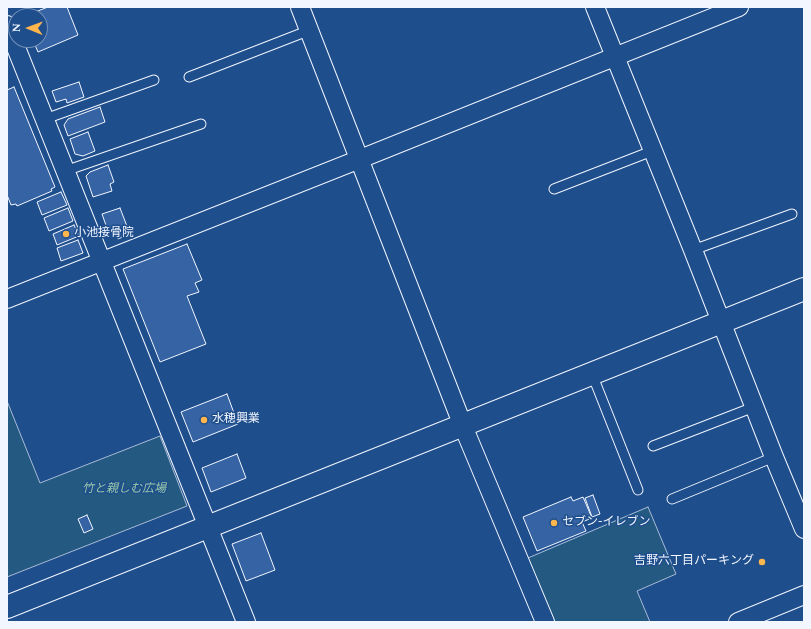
<!DOCTYPE html>
<meta charset="utf-8">
<style>
body{margin:0}
#map{position:relative;width:811px;height:629px;overflow:hidden;background:#1f4e8c;font-family:Spectral,serif}
canvas{display:block}
.frame{position:absolute;inset:0;border:8px solid #f2f6ff;pointer-events:none}
.north{position:absolute;left:8px;top:8px;width:40px;height:40px;box-sizing:border-box;background:#1f4e8c;border:1px solid #7391ba;border-radius:50%;rotate:271deg;font-size:11px;font-weight:700;line-height:16px;text-align:center;color:#f2f6ff}
.north::after{content:'';display:block;margin:auto;width:14px;height:18px;background:#ffb74d;clip-path:polygon(50% 0,100% 100%,50% 72%,0 100%)}
</style>
<div id="map">
<canvas width="811" height="629"></canvas>
<div class="frame"></div>
<div class="north">N</div>
</div>
<script>
const ctx = document.querySelector('canvas').getContext('2d');
ctx.lineJoin = 'round';
function fill(path, color) {
  ctx.fillStyle = color;
  ctx.fill(path, 'evenodd');
}
function poly(rows) {
  const path = new Path2D();
  for (const r of rows) {
    path.moveTo(r[0], r[1]);
    for (let i = 2; i < r.length; i += 2) path.lineTo(r[i], r[i + 1]);
  }
  return path;
}
function strokePath(path, color, width, dash) {
  ctx.strokeStyle = color;
  ctx.lineWidth = width;
  ctx.lineCap = dash ? 'butt' : 'round';
  ctx.setLineDash(dash || []);
  ctx.stroke(path);
}
function write(font, color, halo, rows, align = 'center') {
  ctx.font = font + ' Spectral,"Noto Sans JP",serif';
  ctx.lineWidth = 3;
  ctx.setLineDash([]);
  ctx.textBaseline = 'middle';
  ctx.strokeStyle = halo;
  ctx.fillStyle = color;
  for (const [text, x, y, turn = 0] of rows) {
    ctx.save();
    ctx.translate(x, y);
    ctx.rotate((+turn || 0) * Math.PI / 180);
    ctx.textAlign = isNaN(turn) ? turn : align;
    if (halo) ctx.strokeText(text, 0, 0);
    ctx.fillText(text, 0, 0);
    ctx.restore();
  }
}
const green = poly([
 [7,401,40,483,160,436,187,506,7,577,7,401],
 [648,507,676,574,637,591,650,622,555,622,528,558,648,507]
]);
fill(green, '#245a82');
strokePath(green, '#a8bbd7', 1);
const building = poly([
 [48,7,67,7,78,35,38,52,33,40,40,40,40,16,25,16,48,7],
 [79,82,84,97,67,103,66,99,56,102,52,91,79,82],
 [14,87,55,187,51,189,52,191,17,206,16,204,11,205,7,195,7,90,14,87],
 [100,107,105,122,68,136,64,125,68,119,100,107],
 [88,132,95,151,83,156,75,154,70,139,88,132],
 [108,165,114,182,110,184,112,191,93,197,86,176,90,172,108,165],
 [61,192,67,205,42,215,37,202,61,192],
 [68,208,73,221,49,231,44,218,68,208],
 [120,208,130,234,118,239,114,228,108,231,102,214,120,208],
 [74,225,79,236,57,245,53,234,74,225],
 [78,240,83,253,61,261,57,248,78,240],
 [187,244,202,280,195,283,199,292,187,296,206,344,160,362,123,269,187,244],
 [227,394,238,424,193,442,181,412,227,394],
 [237,454,246,478,211,492,202,468,237,454],
 [593,495,600,514,592,517,585,498,593,495],
 [571,497,573,501,583,497,592,518,582,522,586,531,537,551,523,517,571,497],
 [87,515,93,529,84,533,78,519,87,515],
 [261,533,275,570,246,581,232,544,261,533]
]);
fill(building, '#3563a3');
strokePath(building, '#f2f6ff', 1);
const lane = poly([
 [189,77,310,30],
 [45,119,154,80],
 [65,171,201,124],
 [554,189,652,151],
 [693,250,792,214],
 [592,374,638,490],
 [653,446,754,407],
 [672,499,774,457]
]);
const street = poly([
 [300,7,463,426,545,622],
 [595,7,693,250,774,457,804,529],
 [7,25,246,622],
 [7,299,360,159,739,7],
 [738,622,804,595]
]);
const secondary = poly([
 [7,607,804,289]
]);
strokePath(lane, '#f2f6ff', 11);
strokePath(street, '#f2f6ff', 20);
strokePath(secondary, '#f2f6ff', 24);
strokePath(lane, '#1f4e8c', 9);
strokePath(street, '#1f4e8c', 18);
strokePath(secondary, '#1f4e8c', 22);
for (const [x, y, r, color] of [
 [66,234,4,"#ffb74d"],
 [204,420,4,"#ffb74d"],
 [554,523,4,"#ffb74d"],
 [762,562,4,"#ffb74d"]
]) {
  const dot = new Path2D();
  dot.arc(x, y, r, 0, 2 * Math.PI);
  ctx.fillStyle = color;
  ctx.fill(dot);
  strokePath(dot, '#1f4e8c', 1.5);
}
write('12px', '#f2f6ff', '#1f4e8c', [
 ["小池接骨院",74,234],
 ["水穂興業",212,420],
 ["セブン-イレブン",562,523],
 ["吉野六丁目パーキング",754,562,"right"]
], 'left');
write('italic 12px', '#97c8a6', '#1f4e8c', [
 ["竹と親しむ広場",124,490]
]);
</script>
